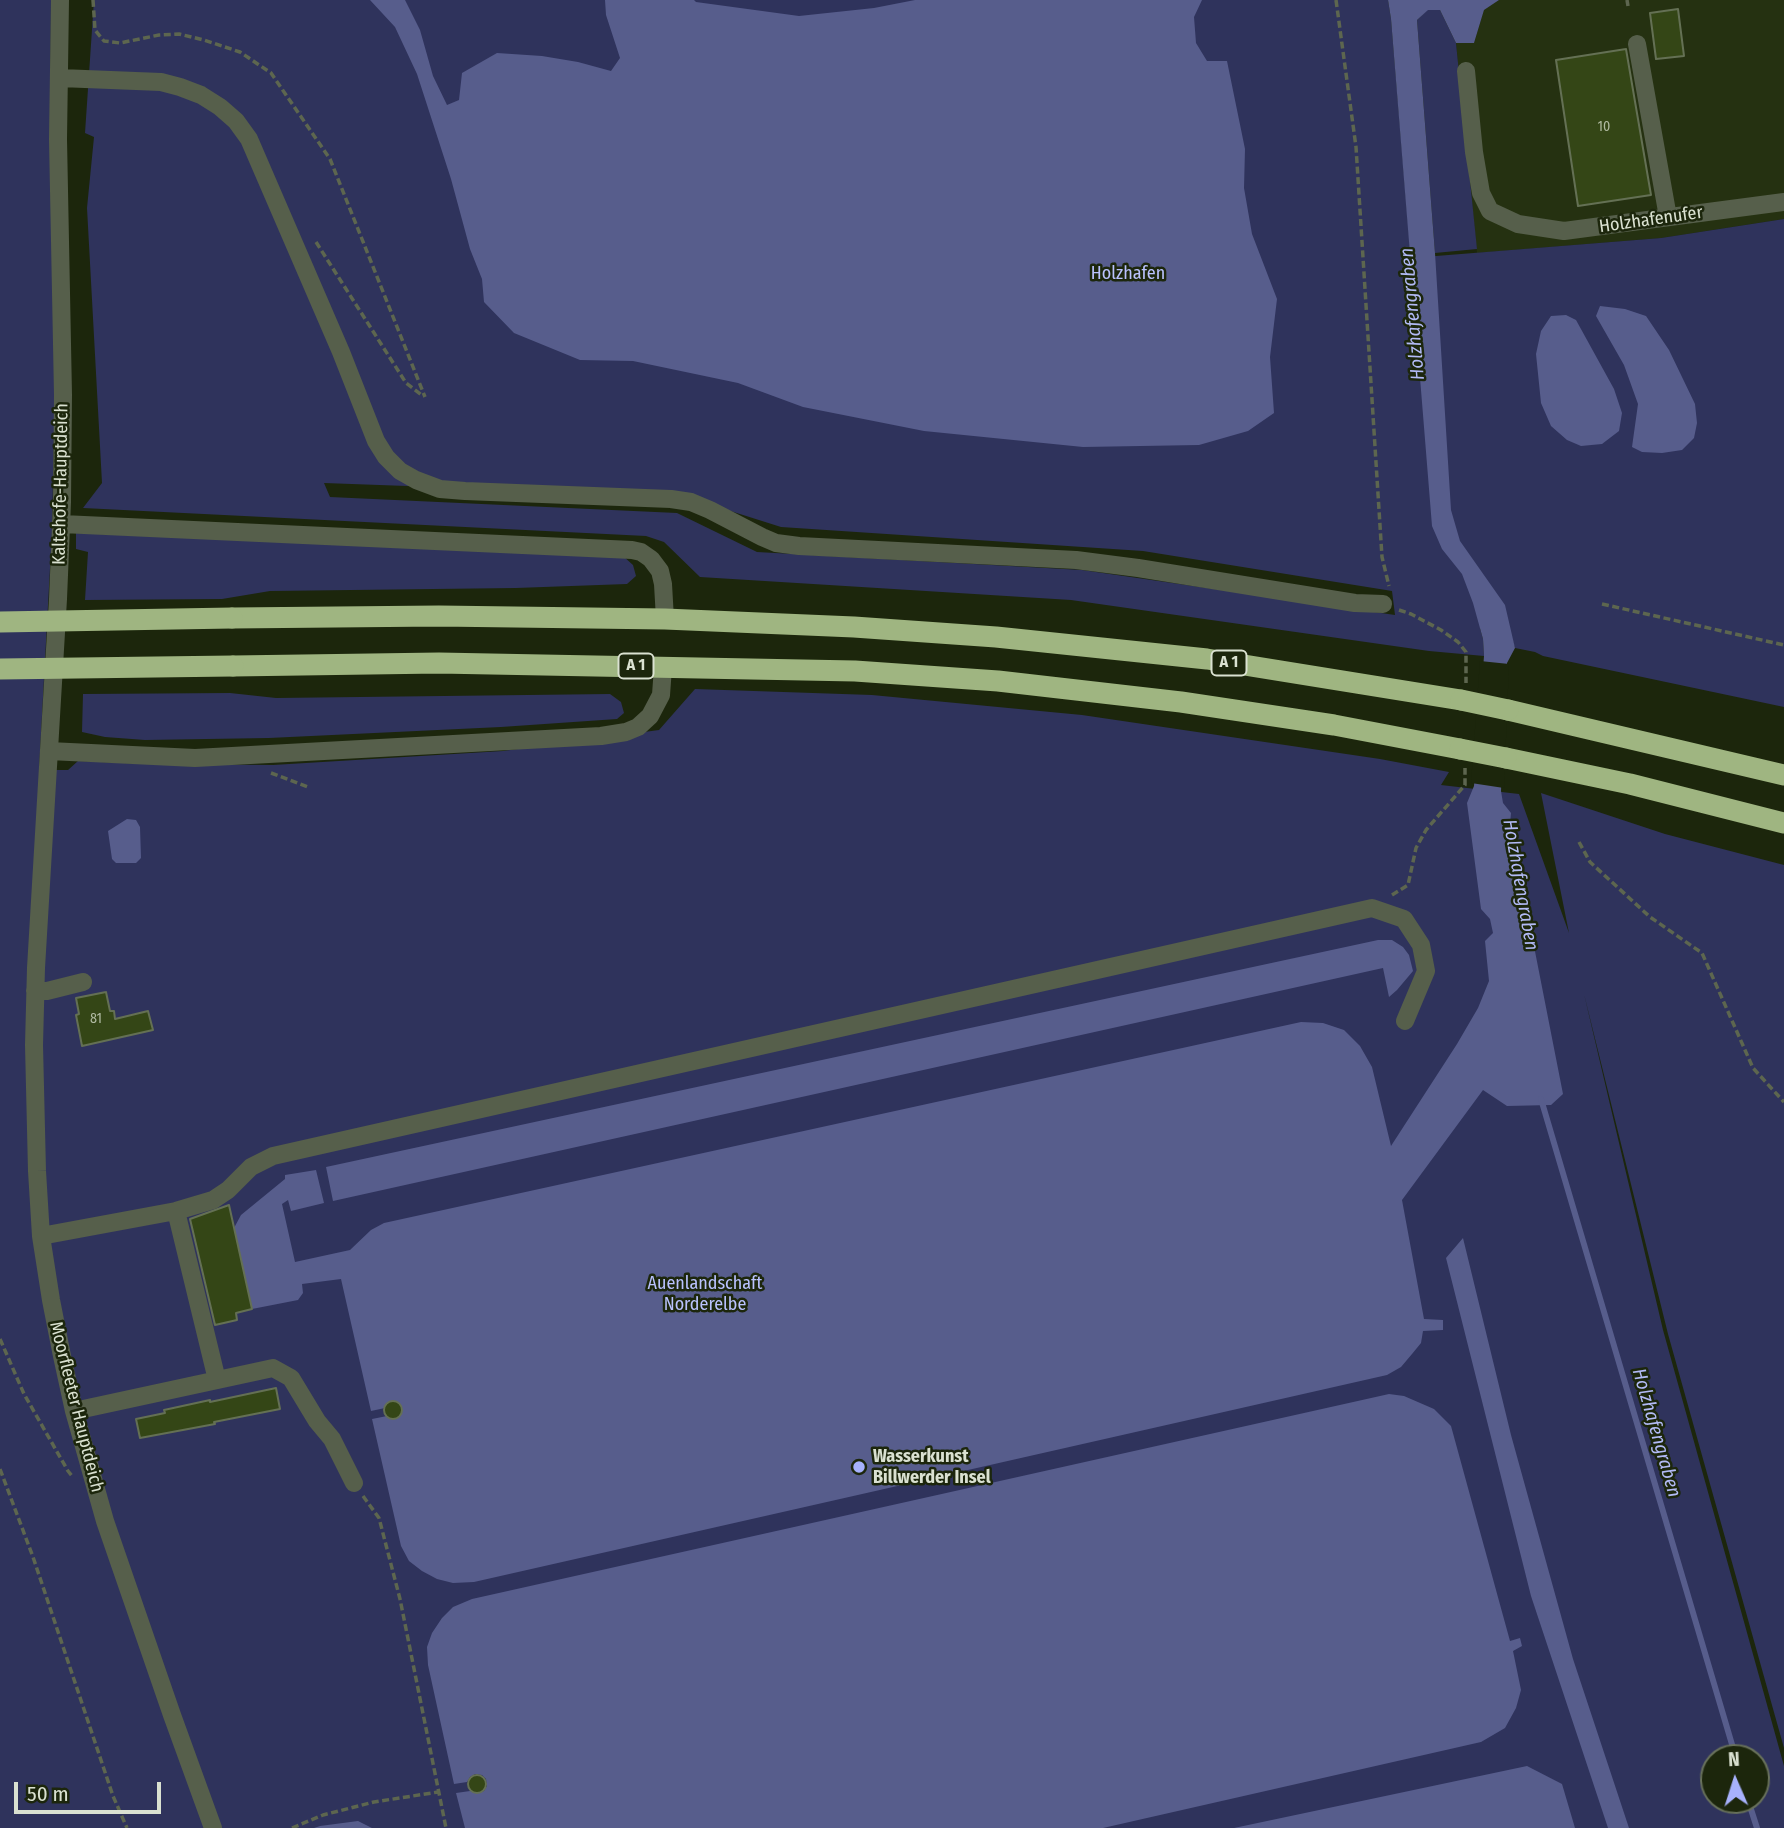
<!DOCTYPE html>
<style>
body{margin:0}
#map{position:relative;width:1784px;height:1828px;overflow:hidden;background:#1c260c;font-family:"Fira Sans Condensed",sans-serif}
canvas{display:block}
.north{position:absolute;left:1700px;top:1744px;width:70px;height:70px;box-sizing:border-box;background:#1c260c;border:2px solid #68715b;border-radius:50%;rotate:357deg;font-size:19px;font-weight:700;line-height:28px;text-align:center;color:#dae1d1}
.north::after{content:'';display:block;margin:auto;width:24px;height:32px;background:#a7b1fc;clip-path:polygon(50% 0,100% 100%,50% 72%,0 100%)}
.scale{position:absolute;left:14px;top:1782px;width:147px;height:32px;box-sizing:border-box;border:4px solid #dae1d1;border-top:0;padding-left:9px;font-size:21px;line-height:24px;white-space:nowrap;color:#dae1d1;-webkit-text-stroke:5px #1c260c;paint-order:stroke}
</style>
<div id="map">
<canvas width="1784" height="1828"></canvas>
<div class="north">N</div>
<div class="scale">50 m</div>
</div>
<script>
const ctx = document.querySelector('canvas').getContext('2d');
ctx.lineJoin = 'round';
function fill(path, color) {
  ctx.fillStyle = color;
  ctx.fill(path, 'evenodd');
}
function poly(rows) {
  const path = new Path2D();
  for (const r of rows) {
    if (r.length === 3) {
      path.moveTo(r[0] + r[2], r[1]);
      path.arc(r[0], r[1], r[2], 0, 2 * Math.PI);
      continue;
    }
    path.moveTo(r[0], r[1]);
    for (let i = 2; i < r.length; i += 2) path.lineTo(r[i], r[i + 1]);
  }
  return path;
}
function strokePath(path, color, width, dash) {
  ctx.strokeStyle = color;
  ctx.lineWidth = width;
  ctx.lineCap = dash ? 'butt' : 'round';
  ctx.setLineDash(dash || []);
  ctx.stroke(path);
}
function write(font, color, halo, rows, align = 'center') {
  ctx.font = font + ' "Fira Sans Condensed",sans-serif';
  ctx.lineWidth = 5;
  ctx.setLineDash([]);
  ctx.textBaseline = 'middle';
  ctx.strokeStyle = halo;
  ctx.fillStyle = color;
  for (const [text, x, y, turn = 0] of rows) {
    ctx.save();
    ctx.translate(x, y);
    ctx.rotate((+turn || 0) * Math.PI / 180);
    ctx.textAlign = isNaN(turn) ? turn : align;
    if (halo) ctx.strokeText(text, 0, 0);
    ctx.fillText(text, 0, 0);
    ctx.restore();
  }
}
fill(poly([
 [1499,0,1784,0,1784,219,1661,238,1477,253,1456,43,1474,43,1484,10]
]), '#253111');
fill(poly([
 [0,0,51,0,50,154,55,377,52,532,39,770,68,770,78,761,147,764,273,765,503,751,659,730,695,689,872,695,1082,715,1380,759,1449,772,1441,785,1519,794,1569,933,1541,793,1665,834,1784,865,1784,1748,1668,1334,1584,994,1663,1330,1784,1766,1784,1828,0,1828],
 [1714,1758,1756,1758,1756,1800,1714,1800],
 [94,0,1388,0,1391,19,1411,258,1661,238,1784,219,1784,707,1543,656,1535,652,1515,648,1513,642,1480,628,1483,639,1484,656,1429,651,1071,600,700,577,664,542,646,536,83,508,102,483,87,208,94,137,85,133],
 [324,483,683,496,781,527,1143,551,1392,591,1395,615,1082,570,757,552,677,513,330,497],
 [1428,9,1440,10,1456,43,1477,249,1435,253,1417,20],
 [76,533,623,556,633,565,636,576,627,584,516,588,270,591,222,599,85,600,88,552,76,549],
 [230,693,276,698,610,694,621,702,624,713,617,719,501,727,269,738,145,740,105,737,82,732,83,694]
]), '#2f335c');
fill(poly([
 [370,0,405,0,420,30,433,76,447,105,459,100,462,73,497,53,542,56,578,62,611,71,620,58,606,15,605,0,694,0,696,2,799,16,874,8,915,0,1202,0,1194,17,1196,43,1207,61,1227,61,1245,149,1244,188,1252,234,1277,299,1270,357,1274,413,1248,431,1199,445,1083,447,924,431,803,407,738,383,633,361,580,360,514,333,484,302,482,279,470,249,451,179,417,74,395,27],
 [1388,0,1499,0,1484,10,1474,43,1456,43,1440,10,1428,10,1417,20,1435,253,1451,510,1460,541,1505,605,1515,648,1507,663,1501,791,1503,803,1511,813,1510,824,1563,1094,1551,1105,1507,1106,1483,1090,1402,1200,1424,1319,1443,1320,1443,1330,1423,1331,1421,1343,1412,1354,1401,1367,1387,1375,474,1582,453,1583,437,1579,422,1571,409,1561,401,1546,372,1419,387,1416,394,1419,399,1416,402,1412,401,1406,397,1402,392,1401,387,1404,385,1408,371,1411,341,1279,302,1284,303,1293,298,1300,252,1309,234,1228,241,1215,285,1179,285,1175,316,1170,324,1203,291,1211,288,1200,282,1204,295,1262,350,1250,371,1230,384,1223,1301,1022,1323,1023,1344,1030,1360,1046,1372,1067,1391,1146,1457,1044,1478,1008,1489,981,1485,941,1493,933,1490,919,1481,909,1467,803,1474,786,1484,656,1483,639,1473,603,1462,574,1442,549,1432,526,1391,19],
 [1600,306,1625,309,1646,316,1669,350,1695,404,1697,423,1694,438,1682,450,1662,453,1642,452,1632,447,1638,404,1624,365,1596,316],
 [1566,315,1576,320,1614,389,1622,413,1619,431,1602,444,1581,446,1567,440,1551,426,1541,403,1536,354,1541,331,1551,316],
 [127,819,136,820,140,827,141,858,136,863,116,863,112,859,108,831],
 [1378,940,1392,940,1403,947,1409,955,1413,971,1397,990,1389,997,1383,968,333,1201,326,1167],
 [1463,1238,1511,1435,1573,1659,1629,1828,1608,1828,1531,1596,1446,1258],
 [1389,1394,1404,1396,1434,1409,1451,1426,1510,1641,1520,1638,1522,1646,1513,1651,1521,1690,1516,1708,1505,1728,1481,1742,1103,1828,465,1828,456,1793,470,1791,479,1793,484,1791,487,1786,486,1779,482,1775,475,1774,470,1777,467,1782,454,1784,428,1665,427,1647,432,1633,442,1618,453,1607,472,1599],
 [1527,1766,1562,1784,1575,1828,1234,1828],
 [358,1821,372,1828,314,1828,320,1826]
]), '#575d8c');
fill(poly([
 [1480,661,1509,664,1504,788,1471,783]
]), '#1c260c');
strokePath(poly([
 [1541,1099,1736,1758],
 [1748,1800,1757,1828]
]), '#575d8c', 6);
const building = poly([
 [1678,9,1684,56,1656,59,1650,13,1678,9],
 [1626,49,1651,195,1578,206,1556,60,1626,49],
 [106,992,110,1011,114,1011,115,1019,148,1011,153,1030,82,1046,76,1015,79,1014,76,998,106,992],
 [229,1205,252,1309,236,1313,237,1320,215,1325,190,1219,229,1205],
 [276,1388,280,1409,214,1422,215,1424,140,1438,136,1419,165,1413,164,1410,210,1400,210,1402,276,1388],
 [393,1410,9],
 [477,1784,9]
]);
fill(building, '#344616');
strokePath(building, '#647054', 2);
strokePath(poly([
 [93,0,95,30,104,41,120,43,159,35,179,34,204,40,240,52,271,73,330,159,425,397],
 [1336,0,1356,147,1382,557,1389,586],
 [1627,0,1628,6],
 [316,242,406,383,423,396],
 [1602,604,1784,645],
 [1399,610,1411,614,1441,630,1458,642,1466,652,1466,683],
 [271,773,308,787],
 [1579,842,1590,862,1650,917,1702,953,1753,1068,1784,1102],
 [1392,895,1408,885,1416,848,1426,830,1465,785,1465,768],
 [0,1339,24,1394,68,1471,72,1476],
 [0,1469,33,1557,113,1796,127,1828],
 [363,1496,379,1518,400,1599,446,1828],
 [292,1828,323,1815,374,1802,438,1792]
]), '#5d664f', 3.5, [7, 3.5]);
strokePath(poly([
 [60,0,58,139,63,395,62,502,58,599,36,968,34,1045,37,1171,41,1236,51,1300,62,1356,74,1411,105,1521,172,1715,213,1828],
 [1637,44,1668,217],
 [1466,71,1474,152,1481,193,1490,211,1518,224,1564,231,1784,202],
 [60,78,161,82,180,87,201,95,220,107,236,121,249,139,341,352,376,441,386,457,400,471,416,480,440,489,465,491,671,499,691,502,710,510,762,537,776,543,799,546,1076,560,1138,568,1355,603,1383,604],
 [62,524,632,550,641,552,651,559,660,571,663,584,665,619],
 [49,751,195,758,601,736,626,732,638,727,650,716,661,695,663,667],
 [35,991,47,991,83,982],
 [176,1211,217,1380],
 [41,1236,176,1211,213,1200,228,1190,251,1167,273,1156,1372,908,1404,919,1421,945,1426,971,1405,1021],
 [74,1411,273,1368,291,1378,317,1421,332,1439,354,1483]
]), '#565f4b', 18);
strokePath(poly([
 [232,618,439,616,665,619,854,627,996,637,1207,659,1461,700],
 [233,666,439,663,855,671,998,681,1181,702,1334,725,1460,749],
 [1508,710,1784,775],
 [1506,758,1630,784,1784,823]
]), '#9fb581', 21);
strokePath(poly([
 [0,622,232,618],
 [0,669,233,666],
 [1461,700,1508,710],
 [1460,749,1506,758]
]), '#9fb581', 21);
for (const [x, y, r, color] of [
 [859,1467,7,"#a7b1fc"]
]) {
  const dot = new Path2D();
  dot.arc(x, y, r, 0, 2 * Math.PI);
  ctx.fillStyle = color;
  ctx.fill(dot);
  strokePath(dot, '#1c260c', 2.5);
}
write('14px', '#b0baa2', null, [
 ["10",1604,127],
 ["81",96,1019]
]);
for (const [x, y, w] of [
 [1229,663,35],
 [636,666,35]
]) {
  const box = new Path2D();
  box.roundRect(x - w / 2, y - 12.5, w, 25, 5);
  ctx.fillStyle = '#1c260c';
  ctx.fill(box);
  strokePath(box, '#dae1d1', 2);
}
write('bold 16px', '#dae1d1', null, [
 ["A 1",1229,663],
 ["A 1",636,666]
]);
write('18px', '#dae1d1', '#1c260c', [
 ["Holzhafenufer",1651,220,-8],
 ["Kaltehofe-Hauptdeich",61,484,-89],
 ["Moorfleeter Hauptdeich",76,1407,76]
]);
write('18px', '#bac2fe', '#1c260c', [
 ["Holzhafen",1128,274],
 ["Auenlandschaft",705,1284],
 ["Norderelbe",705,1305]
]);
write('bold 18px', '#dae1d1', '#1c260c', [
 ["Wasserkunst",873,1457],
 ["Billwerder Insel",873,1478]
], 'left');
write('italic 19px', '#b2baf5', '#1c260c', [
 ["Holzhafengraben",1413,314,-95],
 ["Holzhafengraben",1520,885,80],
 ["Holzhafengraben",1656,1433,74]
]);
</script>
